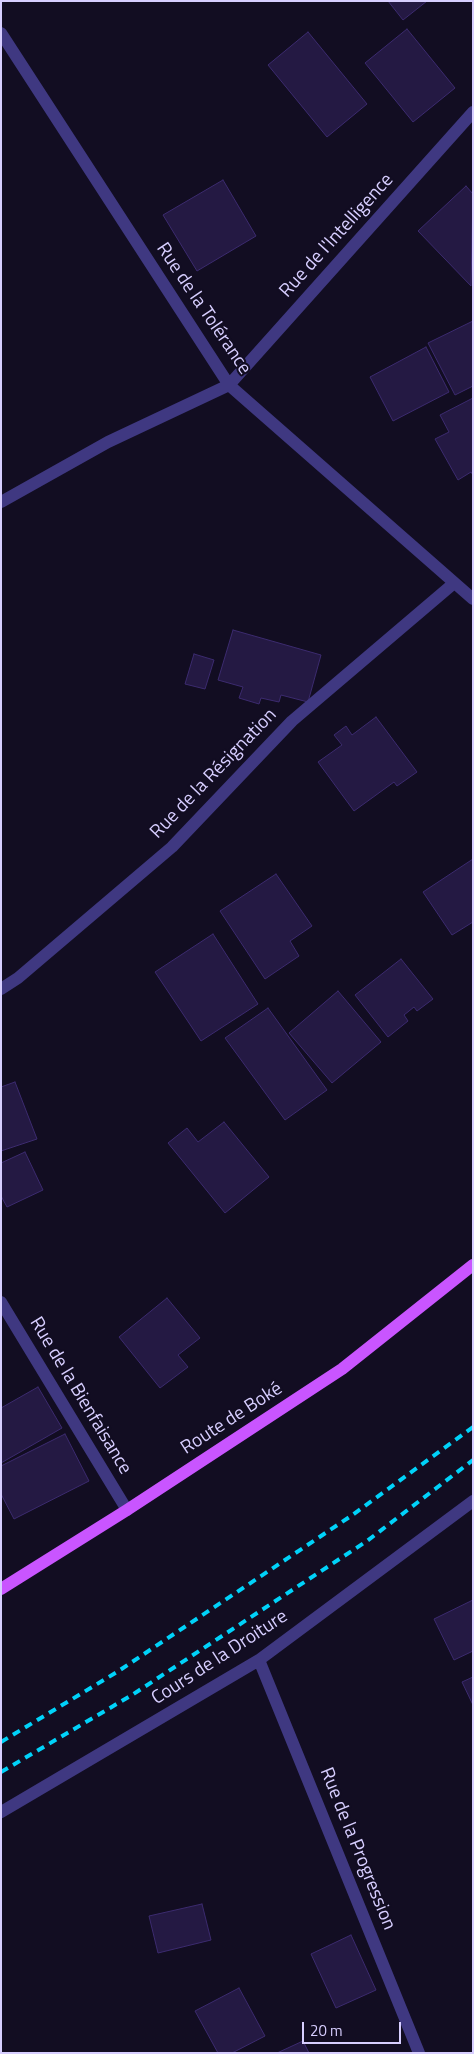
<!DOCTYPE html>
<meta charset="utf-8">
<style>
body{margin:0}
#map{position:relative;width:474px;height:2054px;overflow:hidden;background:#120d22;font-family:"Titillium Web",sans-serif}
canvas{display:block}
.frame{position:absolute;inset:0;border:2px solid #d7ceff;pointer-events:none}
.scale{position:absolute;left:302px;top:2022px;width:99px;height:22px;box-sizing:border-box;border:2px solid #d7ceff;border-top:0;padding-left:6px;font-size:15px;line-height:18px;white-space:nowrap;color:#d7ceff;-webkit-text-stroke:4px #120d22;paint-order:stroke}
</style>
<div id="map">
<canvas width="474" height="2054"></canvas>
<div class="frame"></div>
<div class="scale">20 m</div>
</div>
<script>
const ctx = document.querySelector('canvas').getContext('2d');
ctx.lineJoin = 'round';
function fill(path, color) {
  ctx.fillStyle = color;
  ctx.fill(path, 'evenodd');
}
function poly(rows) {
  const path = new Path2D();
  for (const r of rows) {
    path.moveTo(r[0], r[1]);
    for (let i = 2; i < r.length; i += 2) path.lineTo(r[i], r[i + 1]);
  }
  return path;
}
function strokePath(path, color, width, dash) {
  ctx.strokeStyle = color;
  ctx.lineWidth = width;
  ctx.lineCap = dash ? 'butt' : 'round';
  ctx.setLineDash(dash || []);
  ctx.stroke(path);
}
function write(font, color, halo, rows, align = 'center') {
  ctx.font = font + ' "Titillium Web",sans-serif';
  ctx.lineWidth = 4;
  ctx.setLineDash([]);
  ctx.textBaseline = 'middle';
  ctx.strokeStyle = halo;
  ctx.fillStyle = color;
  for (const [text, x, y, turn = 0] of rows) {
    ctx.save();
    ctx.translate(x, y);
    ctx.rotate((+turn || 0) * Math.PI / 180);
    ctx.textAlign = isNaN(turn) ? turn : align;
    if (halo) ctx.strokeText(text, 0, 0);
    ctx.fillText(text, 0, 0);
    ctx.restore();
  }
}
const building = poly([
 [388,1,427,1,403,20,388,1],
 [407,29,455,88,413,122,365,63,407,29],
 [308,32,367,104,327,137,268,65,308,32],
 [223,180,256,236,197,271,163,215,223,180],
 [466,186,473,194,471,286,418,231,466,186],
 [473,321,473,386,455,395,428,343,473,321],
 [426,347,449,392,393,421,370,377,426,347],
 [473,398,473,475,471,472,458,480,435,439,449,432,440,415,473,398],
 [233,630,321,655,308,702,281,695,279,702,261,698,259,704,239,698,243,687,218,680,233,630],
 [194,654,214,660,205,689,185,684,194,654],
 [376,717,417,772,397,786,394,782,354,811,318,762,342,745,334,735,346,726,352,735,376,717],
 [473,859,473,922,452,935,423,892,473,859],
 [276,874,312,926,290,941,299,956,265,979,220,911,276,874],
 [213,934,258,1004,201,1041,155,972,213,934],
 [401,959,433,999,417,1011,414,1007,404,1015,408,1021,388,1037,355,995,401,959],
 [338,991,381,1042,332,1083,289,1033,338,991],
 [268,1008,327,1090,285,1120,225,1038,268,1008],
 [15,1082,37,1139,1,1151,1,1087,15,1082],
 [224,1122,269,1177,225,1213,168,1143,187,1128,198,1142,224,1122],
 [25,1152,43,1190,7,1207,1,1196,1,1163,25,1152],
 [167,1298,200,1338,178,1355,188,1367,160,1388,119,1337,167,1298],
 [38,1387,62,1428,1,1463,1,1408,38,1387],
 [65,1434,89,1481,14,1519,1,1494,1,1466,65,1434],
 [473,1600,473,1651,454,1660,434,1619,473,1600],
 [473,1677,473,1705,462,1682,473,1677],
 [202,1904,211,1940,158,1953,149,1916,202,1904],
 [351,1935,376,1990,336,2008,311,1954,351,1935],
 [239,1988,265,2036,232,2053,218,2053,195,2011,239,1988],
 [303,2041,309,2053,277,2053,303,2041]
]);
fill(building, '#241943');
strokePath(building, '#3c2b6f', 1);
strokePath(poly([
 [1,33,229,385,473,599],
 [1,502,108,442,229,385,473,112],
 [1,989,18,978,172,847,292,721,453,584],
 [1,1302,127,1510],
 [259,1660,419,2053],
 [1,1812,259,1660,473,1501]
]), '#3f3881', 12);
strokePath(poly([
 [1,1589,127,1510,342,1369,473,1265]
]), '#c955ff', 12);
strokePath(poly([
 [1,1742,117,1672,351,1516,473,1427],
 [1,1772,132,1695,367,1541,473,1460]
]), '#00d2f9', 4, [8, 6]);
write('19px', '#d7ceff', '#120d22', [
 ["Rue de l'Intelligence",337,236,-48],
 ["Rue de la Tolérance",203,309,56],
 ["Rue de la Résignation",214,774,-46],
 ["Rue de la Bienfaisance",80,1396,59],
 ["Route de Boké",232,1419,-33],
 ["Cours de la Droiture",220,1658,-33],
 ["Rue de la Progression",357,1849,68]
]);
</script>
